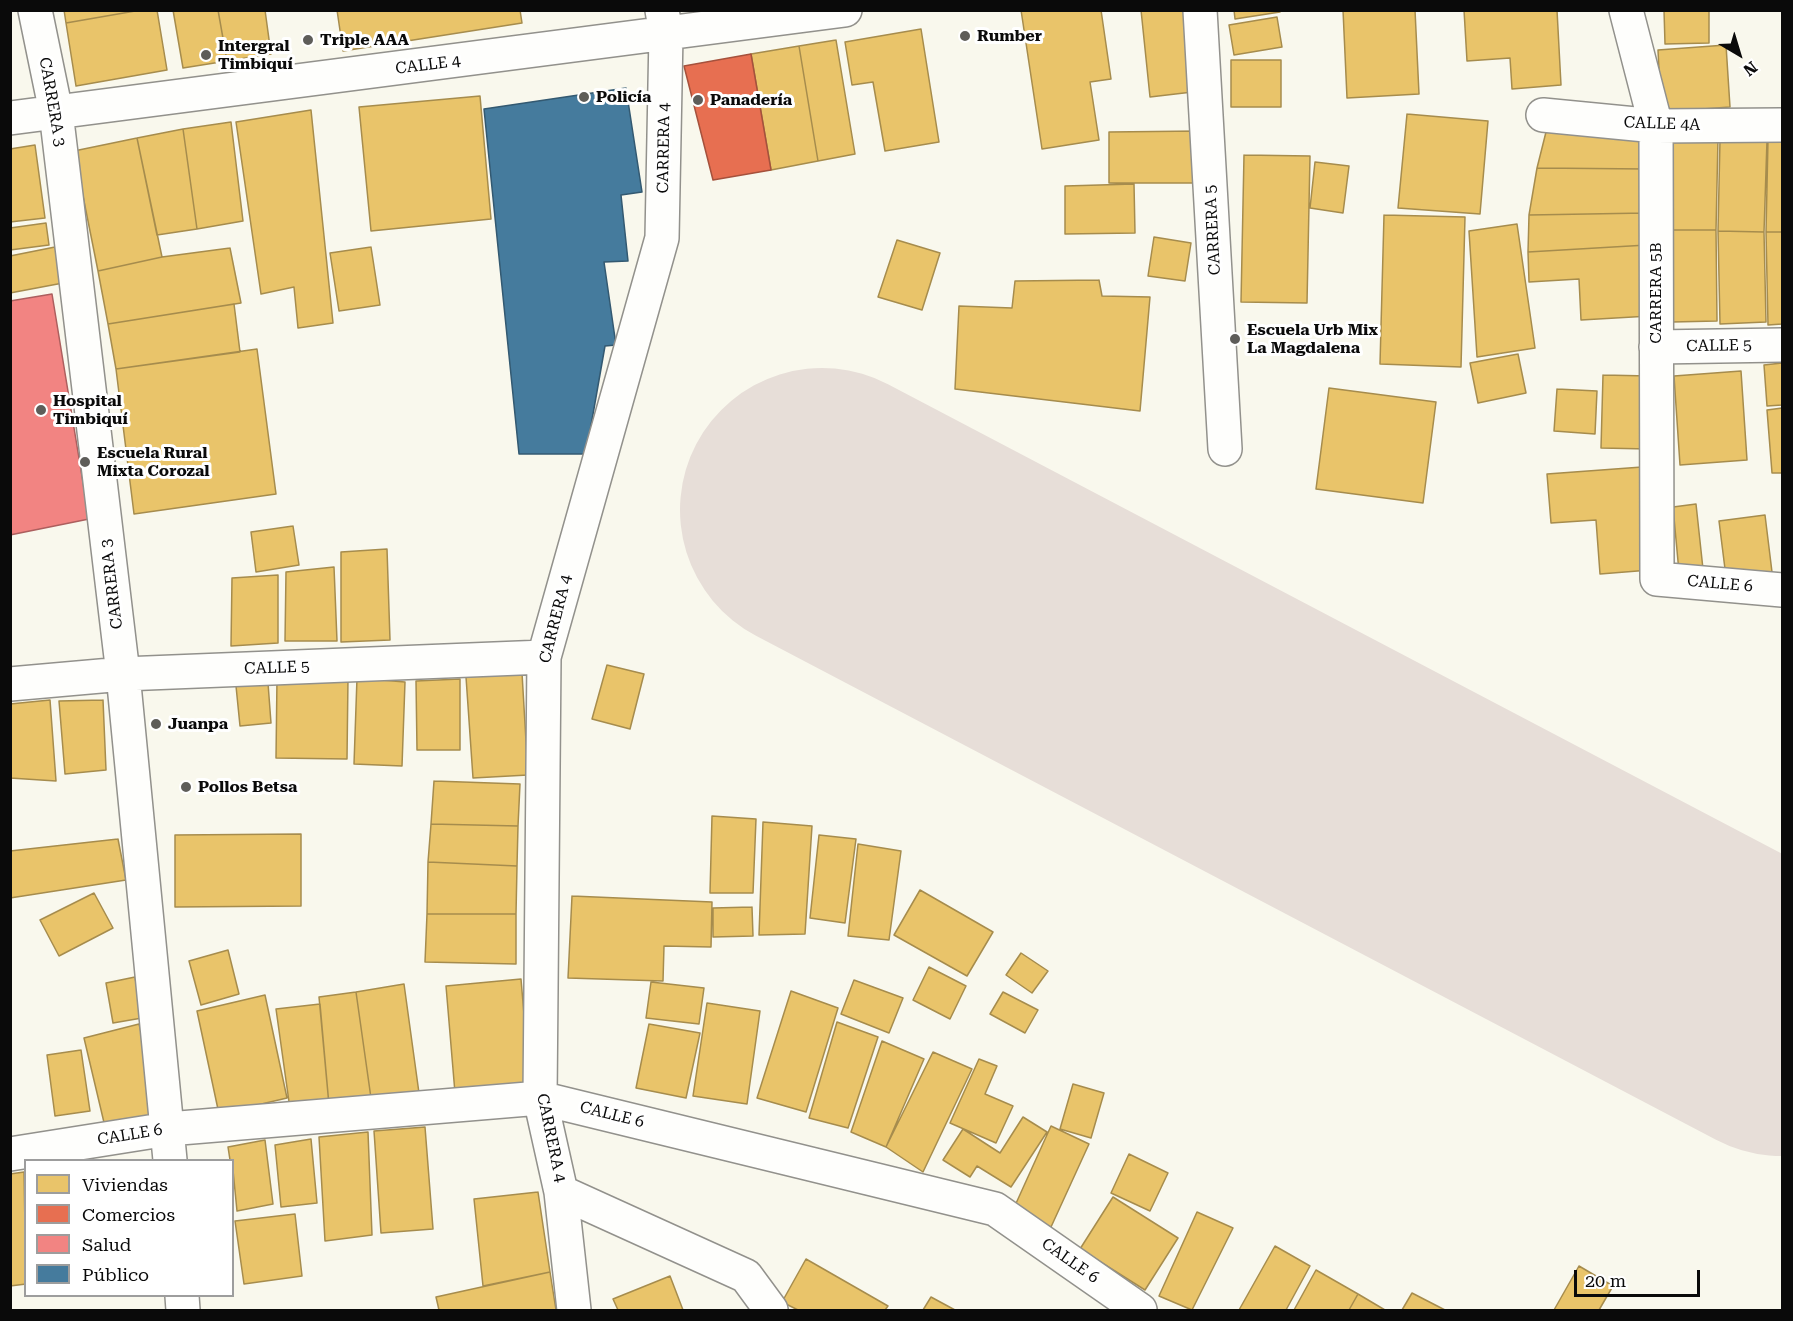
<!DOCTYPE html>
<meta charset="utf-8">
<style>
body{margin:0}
#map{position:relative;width:1793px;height:1321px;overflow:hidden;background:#f9f8ed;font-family:"Roboto Serif",serif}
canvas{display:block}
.frame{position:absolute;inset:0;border:12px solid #0a0a0a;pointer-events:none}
.legend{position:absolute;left:24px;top:1159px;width:210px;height:138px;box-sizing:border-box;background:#fff;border:2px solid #9d9d9d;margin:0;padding:8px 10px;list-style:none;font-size:18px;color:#0a0a0a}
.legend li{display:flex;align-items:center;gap:12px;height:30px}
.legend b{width:30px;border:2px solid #9d9d9d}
.north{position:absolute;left:1709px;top:24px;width:60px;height:60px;-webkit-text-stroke:4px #fff;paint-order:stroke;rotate:142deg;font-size:16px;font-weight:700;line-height:24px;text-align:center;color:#0a0a0a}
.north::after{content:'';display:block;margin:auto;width:21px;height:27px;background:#0a0a0a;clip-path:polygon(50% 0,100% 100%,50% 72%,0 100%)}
.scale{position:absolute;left:1574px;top:1270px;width:126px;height:27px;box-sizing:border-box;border:3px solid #0a0a0a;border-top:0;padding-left:8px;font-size:18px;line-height:21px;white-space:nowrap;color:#0a0a0a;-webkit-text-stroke:4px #fff;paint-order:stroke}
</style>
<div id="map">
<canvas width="1793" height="1321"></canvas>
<div class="frame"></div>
<ul class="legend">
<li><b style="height:16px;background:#e9c46a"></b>Viviendas</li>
<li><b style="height:16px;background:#e76f51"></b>Comercios</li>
<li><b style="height:16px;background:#f28482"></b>Salud</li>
<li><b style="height:16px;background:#457b9d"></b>Público</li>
</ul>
<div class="north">N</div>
<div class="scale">20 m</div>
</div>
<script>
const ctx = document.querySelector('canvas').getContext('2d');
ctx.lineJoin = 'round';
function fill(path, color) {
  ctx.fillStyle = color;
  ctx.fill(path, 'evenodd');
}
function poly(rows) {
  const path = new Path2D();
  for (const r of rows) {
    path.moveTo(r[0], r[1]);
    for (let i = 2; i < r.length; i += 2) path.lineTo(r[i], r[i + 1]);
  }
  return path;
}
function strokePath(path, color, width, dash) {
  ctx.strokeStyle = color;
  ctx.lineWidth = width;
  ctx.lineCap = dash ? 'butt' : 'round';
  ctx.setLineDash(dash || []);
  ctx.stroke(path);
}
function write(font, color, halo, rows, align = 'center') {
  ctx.font = font + ' "Roboto Serif",serif';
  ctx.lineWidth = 6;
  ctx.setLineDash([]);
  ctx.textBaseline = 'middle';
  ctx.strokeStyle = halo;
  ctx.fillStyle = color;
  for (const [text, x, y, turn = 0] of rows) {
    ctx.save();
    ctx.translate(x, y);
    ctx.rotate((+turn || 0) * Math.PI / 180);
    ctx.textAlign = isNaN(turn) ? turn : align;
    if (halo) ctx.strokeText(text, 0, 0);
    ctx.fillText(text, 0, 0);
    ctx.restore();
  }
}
const homes = poly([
 [64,10,141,10,66,23,64,10],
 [141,10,157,10,167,70,76,86,66,23,141,10],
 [173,10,218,10,227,61,183,68,173,10],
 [218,10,265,10,271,54,227,61,218,10],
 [337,10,520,10,522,23,343,51,337,10],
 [1021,10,1101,10,1111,79,1090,82,1099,140,1042,149,1021,10],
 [1141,10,1193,10,1201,91,1150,97,1141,10],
 [1234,10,1280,10,1280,12,1235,19,1234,10],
 [1343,10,1415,10,1419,94,1347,98,1343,10],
 [1464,10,1557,10,1561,85,1512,89,1510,58,1467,61,1464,10],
 [1664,10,1709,10,1709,43,1665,44,1664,10],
 [1277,17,1282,47,1234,55,1229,25,1277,17],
 [921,29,939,142,885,151,873,82,852,85,845,42,921,29],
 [836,40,855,154,818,161,799,46,836,40],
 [1726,45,1730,107,1661,112,1658,50,1726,45],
 [799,46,818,161,771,170,751,54,799,46],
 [1231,60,1281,60,1281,107,1231,107,1231,60],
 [480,96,491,219,371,231,359,107,480,96],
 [311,110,333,323,298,328,294,287,261,294,236,122,311,110],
 [1407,114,1488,121,1480,214,1398,208,1407,114],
 [231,122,243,221,197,229,183,129,231,122],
 [1548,124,1648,135,1647,169,1537,168,1548,124],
 [183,129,197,229,157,235,137,138,183,129],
 [1199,131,1199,183,1109,183,1109,132,1199,131],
 [137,138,162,257,98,271,74,151,137,138],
 [1671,138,1718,138,1716,230,1669,230,1671,138],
 [1720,140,1767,140,1764,232,1718,231,1720,140],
 [1768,140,1782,140,1782,232,1766,232,1768,140],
 [35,145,45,218,10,222,10,149,35,145],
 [1244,155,1310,156,1307,303,1241,302,1244,155],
 [1315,162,1349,166,1343,213,1310,208,1315,162],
 [1537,168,1647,169,1646,213,1529,215,1537,168],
 [1134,184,1135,233,1065,234,1065,186,1134,184],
 [1646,213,1647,245,1528,252,1529,215,1646,213],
 [1384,215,1465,217,1461,367,1380,364,1384,215],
 [46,223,49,245,10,250,10,228,46,223],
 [1517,224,1535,348,1477,357,1469,231,1517,224],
 [1669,230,1716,230,1717,321,1672,322,1669,230],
 [1718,231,1764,232,1766,322,1720,324,1718,231],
 [1766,232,1782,232,1782,324,1768,325,1766,232],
 [1154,237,1191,243,1185,281,1148,276,1154,237],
 [897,240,940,253,922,310,878,297,897,240],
 [1647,245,1650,316,1581,320,1579,279,1529,282,1528,252,1647,245],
 [55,247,63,283,10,293,10,256,55,247],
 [371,247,380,305,339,311,330,253,371,247],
 [230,248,241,303,108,324,98,271,162,257,230,248],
 [1099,280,1102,296,1150,297,1140,411,955,389,959,306,1012,308,1015,281,1099,280],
 [234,304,240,352,116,369,108,324,234,304],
 [257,349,276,494,134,514,116,369,257,349],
 [1518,354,1526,393,1478,403,1470,363,1518,354],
 [1782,363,1782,405,1767,406,1764,365,1782,363],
 [1741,371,1747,460,1680,465,1674,376,1741,371],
 [1603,375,1649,376,1648,449,1601,448,1603,375],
 [1329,388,1436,402,1423,503,1316,489,1329,388],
 [1557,389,1597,391,1595,434,1554,431,1557,389],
 [1782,408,1782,473,1772,473,1767,410,1782,408],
 [1642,467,1650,570,1600,574,1596,520,1551,523,1547,474,1642,467],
 [1696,504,1703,569,1679,572,1673,507,1696,504],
 [1765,515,1772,572,1726,577,1719,521,1765,515],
 [293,526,299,565,256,572,251,532,293,526],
 [387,549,390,640,341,642,341,552,387,549],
 [334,567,337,641,285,641,286,572,334,567],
 [278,575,278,643,231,646,232,578,278,575],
 [607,665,644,674,630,729,592,719,607,665],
 [522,673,528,775,473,778,466,677,522,673],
 [277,678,348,678,347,759,276,758,277,678],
 [357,678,405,682,402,766,354,764,357,678],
 [460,679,460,750,417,750,416,681,460,679],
 [268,683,271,723,240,726,236,686,268,683],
 [50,700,56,781,10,778,10,704,50,700],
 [103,700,106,770,65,774,59,701,103,700],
 [434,781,520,784,518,826,431,824,434,781],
 [712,816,756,819,753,893,710,893,712,816],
 [763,822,812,826,805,934,759,935,763,822],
 [431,824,518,826,517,866,428,862,431,824],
 [301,834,301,906,175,907,175,835,301,834],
 [819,835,856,839,845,923,810,918,819,835],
 [118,839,126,880,10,898,10,851,118,839],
 [858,844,901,851,889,940,848,936,858,844],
 [428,862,517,866,516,914,427,914,428,862],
 [920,890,993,932,967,976,894,935,920,890],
 [94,893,113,928,59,956,40,920,94,893],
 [572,896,712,902,711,947,664,946,663,981,568,978,572,896],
 [752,907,753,936,713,937,713,908,752,907],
 [427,914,516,914,516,964,425,962,427,914],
 [228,950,239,994,201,1005,189,961,228,950],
 [1021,953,1048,971,1032,993,1006,975,1021,953],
 [929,967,966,986,950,1019,913,1000,929,967],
 [135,977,142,1018,113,1023,106,983,135,977],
 [521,979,530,1086,455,1093,446,986,521,979],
 [854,980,903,998,889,1033,841,1014,854,980],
 [651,982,704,988,699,1024,646,1018,651,982],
 [404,984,419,1093,371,1098,356,992,404,984],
 [791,991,838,1008,806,1112,757,1098,791,991],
 [356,992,371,1098,329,1105,319,997,356,992],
 [1003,992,1038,1010,1025,1033,990,1014,1003,992],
 [265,995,287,1098,219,1114,197,1011,265,995],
 [707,1003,760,1011,747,1104,693,1096,707,1003],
 [320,1004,329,1105,290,1109,276,1009,320,1004],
 [837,1022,878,1037,848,1128,809,1118,837,1022],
 [139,1024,162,1117,106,1131,84,1038,139,1024],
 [649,1024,700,1033,686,1098,636,1088,649,1024],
 [882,1041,924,1059,886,1147,851,1132,882,1041],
 [81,1050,90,1111,55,1116,47,1055,81,1050],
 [933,1052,972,1069,923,1172,886,1147,933,1052],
 [979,1059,997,1066,985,1094,1013,1106,996,1143,950,1123,979,1059],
 [1073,1084,1104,1093,1091,1138,1060,1129,1073,1084],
 [1023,1117,1047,1132,1011,1187,977,1166,970,1177,943,1160,963,1129,1000,1153,1023,1117],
 [1051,1126,1089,1144,1051,1227,1013,1210,1051,1126],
 [425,1127,433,1229,381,1233,374,1131,425,1127],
 [368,1132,372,1235,325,1241,319,1137,368,1132],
 [311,1139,317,1203,281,1207,275,1145,311,1139],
 [265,1140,273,1204,237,1211,232,1160,230,1160,228,1147,265,1140],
 [1129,1154,1168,1173,1150,1211,1111,1193,1129,1154],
 [24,1172,26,1284,10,1286,10,1174,24,1172],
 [538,1192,550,1272,483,1286,474,1199,538,1192],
 [1113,1197,1178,1238,1145,1290,1080,1249,1113,1197],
 [1197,1212,1233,1228,1192,1310,1159,1296,1197,1212],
 [295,1214,302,1276,244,1284,235,1221,295,1214],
 [1275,1246,1310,1266,1286,1310,1239,1310,1275,1246],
 [806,1259,888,1306,885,1310,798,1310,782,1302,806,1259],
 [1579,1266,1613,1286,1599,1310,1554,1310,1579,1266],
 [1316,1270,1358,1294,1349,1310,1294,1310,1316,1270],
 [550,1272,556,1310,439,1310,436,1297,550,1272],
 [670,1276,683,1310,618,1310,613,1299,670,1276],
 [1412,1293,1445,1310,1402,1310,1412,1293],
 [1358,1294,1385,1310,1349,1310,1358,1294],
 [931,1297,955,1310,923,1310,931,1297]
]);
fill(homes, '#e9c46a');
strokePath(homes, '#a68c4d', 1.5);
const shops = poly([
 [751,54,771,170,713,180,684,66,751,54]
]);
fill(shops, '#e76f51');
strokePath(shops, '#a5513c', 1.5);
const health = poly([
 [52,294,89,519,10,535,10,301,52,294]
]);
fill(health, '#f28482');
strokePath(health, '#ac5f5e', 1.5);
const public = poly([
 [626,88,642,192,621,195,628,261,604,262,616,345,605,346,586,454,519,454,484,109,626,88]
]);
fill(public, '#457b9d');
strokePath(public, '#335971', 1.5);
strokePath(poly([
 [822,510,1782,1014]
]), '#e7ded8', 284);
const minor = poly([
 [35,10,56,112,123,674,170,1160],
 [1200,10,1225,449],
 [1626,10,1656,126,1657,579,1782,590],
 [1543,115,1656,126,1782,125],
 [10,118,845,10],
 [1656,347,1782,345],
 [10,684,123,674,544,657],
 [10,1154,168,1129,540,1098,995,1209,1140,1310],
 [561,1192,746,1276,771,1310],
 [182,1296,183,1310],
 [574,1310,561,1192,540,1098,544,657,662,238,666,34,662,10]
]);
strokePath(minor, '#92918c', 36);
strokePath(minor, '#fefefc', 33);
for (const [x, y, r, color] of [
 [965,36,6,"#5e5d59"],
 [308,40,6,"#5e5d59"],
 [206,55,6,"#5e5d59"],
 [584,97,6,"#5e5d59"],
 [698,100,6,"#5e5d59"],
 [1235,339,6,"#5e5d59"],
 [41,410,6,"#5e5d59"],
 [85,462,6,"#5e5d59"],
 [156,724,6,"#5e5d59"],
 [186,787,6,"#5e5d59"]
]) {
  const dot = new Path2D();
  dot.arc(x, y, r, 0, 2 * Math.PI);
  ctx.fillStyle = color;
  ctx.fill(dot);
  strokePath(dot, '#fff', 2);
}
write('bold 16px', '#0a0a0a', '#fff', [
 ["Rumber",977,36],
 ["Triple AAA",320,40],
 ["Intergral",218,46],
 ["Timbiquí",218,64],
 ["Policía",596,97],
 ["Panadería",710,100],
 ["Escuela Urb Mix",1247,330],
 ["La Magdalena",1247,348],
 ["Hospital",53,401],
 ["Timbiquí",53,419],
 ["Escuela Rural",97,453],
 ["Mixta Corozal",97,471],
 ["Juanpa",168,724],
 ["Pollos Betsa",198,787]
], 'left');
write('16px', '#0a0a0a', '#fff', [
 ["CALLE 4",428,65,-7],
 ["CARRERA 3",52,102,80],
 ["CALLE 4A",1662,124,2],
 ["CARRERA 4",664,148,-89],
 ["CARRERA 5",1213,230,-93],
 ["CARRERA 5B",1656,293,-90],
 ["CALLE 5",1719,346,-1],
 ["CARRERA 3",112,584,-97],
 ["CALLE 6",1720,584,5],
 ["CARRERA 4",556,619,-76],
 ["CALLE 5",277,668,-2],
 ["CALLE 6",612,1115,14],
 ["CALLE 6",130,1135,-9],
 ["CARRERA 4",551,1138,78],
 ["CALLE 6",1070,1261,35]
]);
</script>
